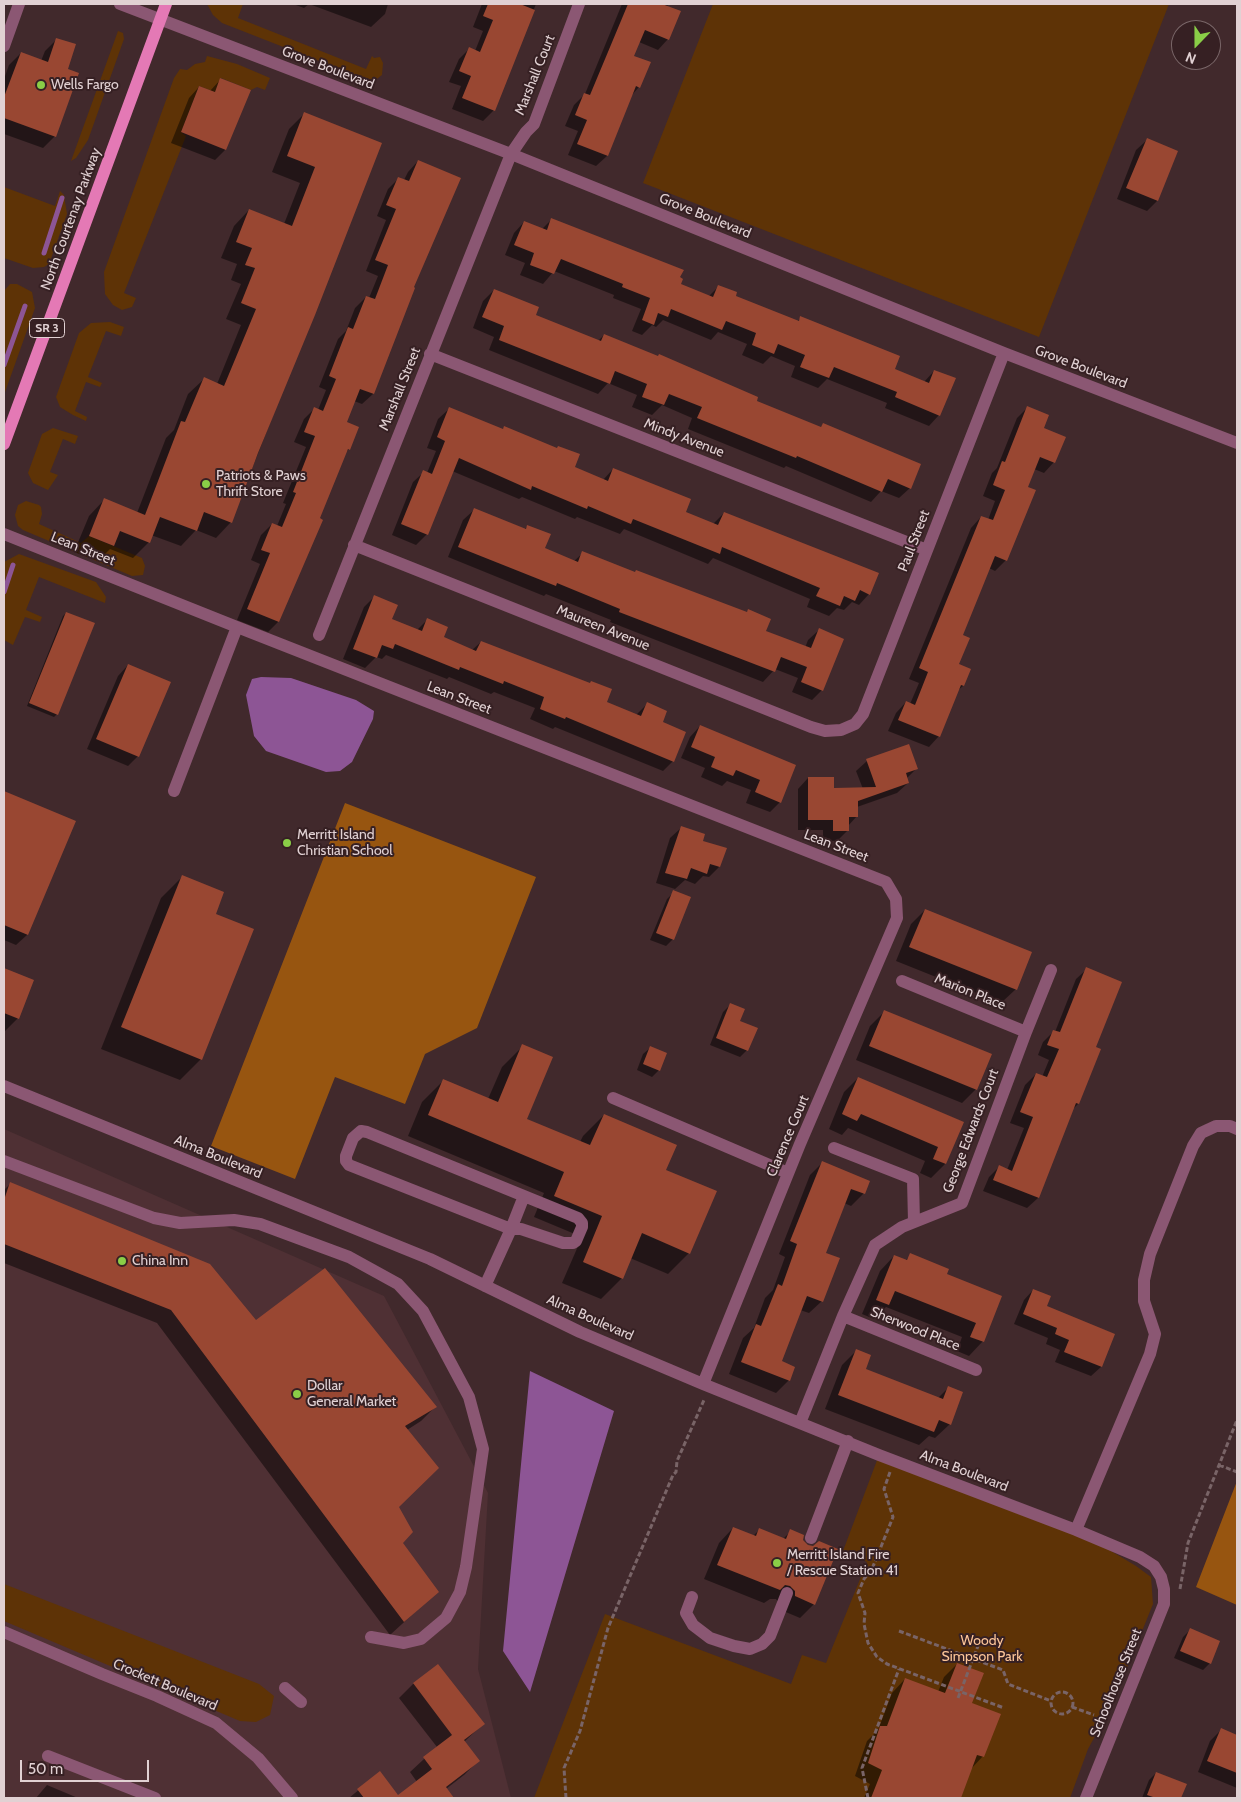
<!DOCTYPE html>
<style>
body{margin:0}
#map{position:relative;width:1241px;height:1802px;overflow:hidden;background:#41292c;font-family:Cabin,sans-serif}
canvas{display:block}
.frame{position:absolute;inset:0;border:5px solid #e1d1d3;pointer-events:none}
.north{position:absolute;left:1171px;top:20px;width:50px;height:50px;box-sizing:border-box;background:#362023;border:1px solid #7a6769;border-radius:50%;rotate:202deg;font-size:14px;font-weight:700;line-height:20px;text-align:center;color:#e1d1d3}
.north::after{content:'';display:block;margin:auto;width:18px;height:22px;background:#8ace47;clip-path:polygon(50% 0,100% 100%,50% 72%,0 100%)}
.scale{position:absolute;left:20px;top:1760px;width:129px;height:22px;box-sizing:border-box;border:2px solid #e1d1d3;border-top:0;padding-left:6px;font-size:15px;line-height:18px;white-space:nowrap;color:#e1d1d3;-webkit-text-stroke:4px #362023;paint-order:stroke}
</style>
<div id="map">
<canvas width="1241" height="1802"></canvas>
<div class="frame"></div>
<div class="north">N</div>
<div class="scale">50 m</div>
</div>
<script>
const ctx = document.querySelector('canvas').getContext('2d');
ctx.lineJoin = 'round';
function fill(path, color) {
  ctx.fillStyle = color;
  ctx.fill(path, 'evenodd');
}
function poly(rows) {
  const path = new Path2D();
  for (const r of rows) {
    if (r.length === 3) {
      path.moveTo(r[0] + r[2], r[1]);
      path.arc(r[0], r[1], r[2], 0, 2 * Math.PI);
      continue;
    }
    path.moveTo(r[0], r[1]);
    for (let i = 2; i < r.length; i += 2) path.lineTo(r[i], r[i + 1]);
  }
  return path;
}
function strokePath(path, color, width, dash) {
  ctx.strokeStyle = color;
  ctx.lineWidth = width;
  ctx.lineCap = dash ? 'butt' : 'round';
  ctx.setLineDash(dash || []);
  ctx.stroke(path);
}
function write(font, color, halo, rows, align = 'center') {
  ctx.font = font + ' Cabin,sans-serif';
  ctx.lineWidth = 4;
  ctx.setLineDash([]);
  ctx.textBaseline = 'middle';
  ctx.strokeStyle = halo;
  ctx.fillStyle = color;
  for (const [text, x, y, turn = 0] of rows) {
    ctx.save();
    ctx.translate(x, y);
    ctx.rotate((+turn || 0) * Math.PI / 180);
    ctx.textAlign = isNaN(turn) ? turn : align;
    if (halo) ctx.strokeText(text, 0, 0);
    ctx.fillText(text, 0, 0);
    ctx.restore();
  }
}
fill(poly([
 [4,1129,384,1296,488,1493,478,1669,511,1798,4,1798]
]), '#4f3034');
fill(poly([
 [207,4,243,4,238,18,366,69,372,56,374,58,380,57,383,63,382,75,373,82,222,23,213,15],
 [713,4,1169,4,1039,337,643,183],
 [118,31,123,33,124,39,88,140,76,158,71,161],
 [207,56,237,64,270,78,265,90,257,87,251,90,221,78,215,92,199,86,181,132,186,136,124,293,136,298,132,307,122,310,113,305,105,294,104,272,174,78,180,69,187,70,195,64,205,62],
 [4,187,55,206,60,191,64,195,67,214,49,264,44,267,33,268,4,258],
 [10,284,17,284,32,292,35,308,4,395,4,291],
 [110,322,124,327,121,336,106,331,88,377,102,383,100,387,86,382,75,411,87,417,86,421,73,415,60,407,56,397,79,333,91,323],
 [53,428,78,436,75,444,63,439,50,472,58,475,48,490,33,483,28,473,42,434],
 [26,501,39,505,41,507,42,514,39,524,81,543,89,536,142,558,145,566,143,575,132,576,23,530,18,526,15,515,18,505],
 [19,554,96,582,106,597,105,603,39,577,26,610,42,617,40,622,25,617,13,645,4,640,4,562],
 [879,1455,1076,1530,1136,1566,1151,1577,1153,1604,1112,1705,1088,1749,1070,1798,534,1798,605,1614,791,1684,802,1655,826,1663,867,1562,843,1551],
 [4,1584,259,1684,274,1696,270,1715,256,1722,240,1721,4,1621]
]), '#5e3306');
fill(poly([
 [345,803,536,877,477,1028,425,1054,405,1104,335,1077,295,1179,211,1146],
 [1237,1481,1237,1605,1196,1587]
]), '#975510');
fill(poly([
 [261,677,291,678,356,700,374,711,373,719,352,762,340,771,326,772,266,751,254,736,246,695,252,679],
 [530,1371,614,1411,530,1692,503,1651]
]), '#8d5595');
fill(poly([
 [293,4,309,4,304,8],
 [309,4,388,4,385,14,371,27],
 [482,4,536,4,493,111,483,121,452,109,461,86,449,82,459,59,469,49,475,51,483,31,473,27],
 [622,4,668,4,667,7,668,39,658,50,639,42,633,56,639,87,631,96,607,156,596,166,568,155,578,131,565,126,574,105,585,94],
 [57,39,66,70,55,136,43,148,4,134,4,79,9,65,21,53,41,61,45,51],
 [221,79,249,91,225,150,215,160,171,143,189,98,199,87,210,91],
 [304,114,380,144,231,522,216,538,196,530,181,546,151,535,149,542,133,558,110,549,98,561,74,552,89,516,104,500,137,513,166,438,174,430,188,394,204,379,217,384,241,325,226,319,241,284,231,280,237,264,221,258,234,226,249,210,284,224,300,183,272,172,289,129],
 [1147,140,1157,201,1147,211,1117,199,1136,150],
 [418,161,413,288,373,394,362,404,354,401,345,422,349,449,345,453,278,622,268,632,237,620,260,564,251,560,261,535,272,524,277,526,286,504,283,503,306,447,294,442,304,419,314,409,318,410,326,390,319,387,338,339,346,331,355,308,366,297,369,298,378,276,366,271,386,220,377,216,388,189,399,178,404,180,408,172],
 [552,219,679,278,679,284,709,296,719,286,734,296,797,322,801,318,893,370,924,382,934,371,939,415,929,426,885,408,887,403,827,379,818,388,791,377,795,366,771,356,763,364,742,355,747,344,718,332,711,340,663,320,656,327,652,325,642,335,632,331,641,309,613,298,614,295,554,271,543,284,520,275,525,263,505,255,514,233,524,222,542,229],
 [494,290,535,316,598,341,604,335,755,402,820,428,823,424,910,488,899,498,881,491,871,502,786,466,784,468,688,429,692,418,662,405,652,415,632,407,637,395,608,383,598,394,489,350,494,337,473,328,483,301],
 [1027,408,1042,429,1054,462,1044,473,1034,469,1027,488,1006,560,995,571,989,568,962,636,958,665,969,670,963,686,957,691,939,736,929,747,888,731,896,713,906,702,910,704,919,683,909,679,971,528,981,517,988,520,995,501,983,496,992,473,997,468,1017,418],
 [449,409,502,430,504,428,573,468,603,480,613,469,684,512,713,524,724,513,869,594,859,605,852,602,844,610,837,608,829,616,807,607,810,599,713,558,708,564,624,529,620,534,577,517,575,519,522,497,519,499,452,471,427,534,416,545,392,535,413,482,424,472,427,473,436,451,427,448,438,419],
 [474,510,524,530,527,527,543,549,574,561,583,553,634,573,746,613,748,611,765,631,805,648,808,640,819,630,822,690,812,700,792,692,798,678,775,669,763,682,610,622,611,620,546,594,544,596,448,557,463,520],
 [375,596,391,620,417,630,427,620,442,638,472,650,481,642,605,702,636,715,647,704,661,723,673,761,663,771,555,727,553,729,530,719,535,708,494,692,491,694,449,677,447,679,386,655,382,659,376,657,365,668,343,659,364,607],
 [66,613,57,714,54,717,27,706,63,616],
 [128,665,138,756,128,766,87,749,118,676],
 [700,726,795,766,780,802,770,812,746,803,751,790,727,781,722,786,701,777,705,768,681,758,690,737],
 [867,761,916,769,906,779,908,783,897,793,857,807,857,816,848,826,848,830,837,841,823,841,823,830,798,830,798,789,808,778,833,789,863,789,856,771],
 [4,792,74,822,27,935,16,945,4,940],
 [681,828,701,841,719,867,709,877,703,876,695,884,685,880,675,889,656,883,670,838],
 [182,877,201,1059,180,1080,101,1049,161,898],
 [674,892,673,939,666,946,650,940,667,899],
 [925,910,1016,989,1001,1003,896,961,911,924],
 [1087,969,1094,1047,1078,1104,1073,1109,1038,1198,1027,1208,983,1191,989,1177,999,1167,1007,1170,1024,1128,1010,1123,1025,1085,1036,1074,1042,1077,1049,1060,1038,1055,1043,1042,1054,1031,1055,1032,1076,979],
 [4,970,32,980,18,1018,4,1032],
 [730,1005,739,1022,747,1050,740,1057,710,1045,723,1012],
 [884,1012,976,1089,962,1103,856,1060,870,1026],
 [523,1046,525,1119,580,1142,583,1136,604,1115,664,1171,689,1253,668,1274,630,1258,622,1278,601,1299,562,1283,582,1237,534,1217,544,1193,408,1136,422,1102,443,1081,488,1099,502,1067],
 [650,1048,659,1070,652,1077,637,1070,643,1054],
 [858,1078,963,1122,945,1164,931,1178,920,1173,925,1161,848,1128,842,1135,829,1129,844,1092],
 [822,1163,868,1181,863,1194,851,1206,844,1203,825,1254,822,1301,809,1313,800,1310,780,1362,789,1380,776,1393,729,1374,743,1338,754,1328,765,1298,773,1290,785,1257,779,1254,810,1175],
 [11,1183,255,1322,435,1407,421,1421,407,1430,398,1507,401,1543,437,1592,390,1635,157,1323,4,1263,4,1190],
 [911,1255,945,1274,1001,1297,983,1341,969,1356,957,1351,962,1337,886,1307,874,1319,862,1314,880,1271,894,1256,905,1261],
 [1033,1290,1046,1307,1114,1334,1101,1367,1091,1376,1055,1362,1060,1350,1046,1344,1048,1338,1014,1324,1024,1300],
 [856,1351,865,1370,938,1398,948,1388,950,1424,935,1438,929,1436,919,1445,825,1409,842,1365],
 [733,1528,753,1536,760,1529,783,1539,791,1531,814,1604,800,1618,781,1610,781,1606,776,1599,770,1599,764,1603,704,1579,719,1543],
 [1190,1630,1210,1663,1203,1670,1174,1658,1183,1637],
 [957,1664,970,1704,983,1756,971,1769,960,1798,864,1798,870,1784,855,1776,867,1741,878,1730,892,1693,905,1679,938,1692,944,1677],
 [438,1665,483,1724,464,1742,478,1761,464,1775,446,1789,453,1798,349,1798,379,1773,398,1796,417,1782,410,1772,437,1747,399,1698,413,1684],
 [1221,1730,1237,1737,1237,1788,1198,1772,1210,1741],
 [1156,1773,1185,1785,1179,1798,1142,1798,1149,1780],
 [47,1785,78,1798,36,1798]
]), '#0007');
strokePath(poly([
 [44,253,62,198],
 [4,365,25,306],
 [4,592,13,565]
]), '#8d5595', 5);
fill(poly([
 [488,4,520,4,535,10,495,111,462,98,471,76,459,71,469,47,480,52,493,20,483,16],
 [628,4,662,4,681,11,669,40,645,30,634,56,651,62,640,88,636,86,608,156,577,144,587,120,575,115,584,93,590,95],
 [56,38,76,44,68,69,79,73,56,137,4,118,4,97,21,52,48,62],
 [220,78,251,90,226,150,181,132,199,86,215,92],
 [304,112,382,143,315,315,258,453,232,523,204,512,197,531,160,517,150,543,120,531,114,546,89,536,104,498,145,515,181,421,185,422,204,377,224,386,256,309,241,303,255,268,245,265,252,248,236,242,249,209,292,226,315,167,287,156],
 [1147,138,1178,151,1158,201,1126,188],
 [418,160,461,178,414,287,415,288,374,394,360,389,347,422,359,427,350,450,348,449,320,518,323,520,279,622,247,609,270,553,261,550,272,523,282,527,296,493,293,492,315,436,304,432,314,407,323,411,336,379,329,376,348,327,353,329,366,296,375,299,388,265,375,260,396,209,386,205,398,177,409,181],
 [551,218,684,270,680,277,683,279,681,284,713,297,718,285,737,292,736,296,799,321,800,316,900,356,895,369,929,383,934,370,956,378,940,416,895,397,897,392,834,367,829,378,800,367,805,355,778,344,774,354,752,345,756,333,726,321,722,330,671,309,668,317,658,313,654,325,642,320,650,298,622,287,623,284,561,259,554,274,530,265,534,253,514,245,524,221,547,230],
 [494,289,539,307,536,315,601,341,604,334,658,356,659,354,758,397,757,401,821,427,823,423,921,464,911,489,888,479,882,492,797,456,796,458,697,418,702,407,669,394,664,405,642,397,647,384,615,371,610,384,499,340,504,326,482,317],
 [1027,406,1049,415,1044,428,1066,437,1055,463,1040,457,1028,487,1036,490,1007,561,995,556,963,635,970,638,959,664,971,669,964,686,961,685,940,737,898,720,906,701,915,705,928,672,919,668,981,516,993,520,1005,490,993,485,1002,461,1005,462],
 [449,407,503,429,504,426,557,448,558,446,580,454,575,467,608,481,613,468,691,499,686,512,718,525,724,512,879,573,870,595,860,590,855,601,844,596,840,606,816,596,820,588,722,547,720,554,633,519,631,524,588,506,587,509,532,486,531,490,459,458,428,535,401,524,423,470,432,474,445,441,437,437],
 [474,508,526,529,527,525,551,534,545,548,578,562,582,551,635,572,636,570,747,612,748,609,771,619,766,631,811,648,819,628,844,639,823,691,801,682,807,667,781,657,775,672,619,612,620,609,557,583,556,586,458,547],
 [374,595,398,605,392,619,422,631,427,618,448,627,444,637,476,651,481,641,590,683,591,681,612,689,607,702,641,716,647,702,667,711,663,722,686,732,674,762,566,717,565,719,540,709,544,697,504,681,503,684,460,667,459,670,395,644,393,649,382,645,377,658,353,649],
 [66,612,95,623,58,715,29,703],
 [128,664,171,682,139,757,96,739],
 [700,725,796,765,781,803,755,792,760,780,736,770,733,776,711,767,715,757,691,747],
 [909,744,918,769,906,773,909,783,858,801,858,817,849,817,849,831,833,831,833,820,808,820,808,777,834,777,834,788,876,787,866,759],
 [4,791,76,821,28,935,4,925],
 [681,826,705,834,703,841,727,848,720,867,710,864,707,874,691,868,687,879,665,873],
 [182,875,224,892,216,914,254,929,202,1060,121,1027],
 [673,890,691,897,674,940,656,933],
 [925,909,1032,952,1017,990,909,947],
 [1086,967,1122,982,1096,1047,1101,1049,1079,1104,1076,1103,1039,1198,993,1180,999,1165,1012,1171,1033,1117,1020,1112,1036,1073,1047,1077,1059,1049,1047,1045,1053,1030,1060,1032],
 [4,968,34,980,19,1019,4,1013],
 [730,1003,745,1009,740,1021,758,1028,748,1051,716,1038],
 [884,1010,992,1054,977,1090,869,1046],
 [522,1044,553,1057,527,1119,590,1145,604,1114,677,1145,666,1170,717,1191,690,1254,642,1233,623,1279,583,1262,602,1216,554,1196,564,1172,428,1115,443,1079,498,1102],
 [650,1046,667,1053,660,1071,643,1064],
 [858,1077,964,1122,946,1164,933,1159,938,1147,861,1114,857,1121,842,1114],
 [822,1161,870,1181,865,1194,851,1189,826,1253,840,1258,823,1302,807,1296,782,1361,795,1367,790,1381,741,1362,756,1324,761,1326,778,1284,782,1286,797,1244,790,1241],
 [10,1182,210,1264,256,1320,325,1268,437,1407,405,1426,439,1468,399,1507,413,1532,403,1543,439,1592,404,1622,171,1310,4,1244,4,1200],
 [910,1253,949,1269,947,1274,1002,1296,984,1342,970,1337,976,1323,895,1291,889,1305,876,1300,894,1255,907,1260],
 [1033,1289,1051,1296,1047,1306,1115,1334,1102,1367,1064,1352,1069,1340,1055,1334,1057,1328,1023,1314],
 [856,1349,871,1355,866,1369,943,1399,948,1386,963,1392,951,1425,939,1420,934,1432,838,1395],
 [733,1527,756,1536,759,1528,786,1539,790,1529,804,1535,803,1540,808,1545,813,1546,819,1541,838,1549,815,1605,795,1596,795,1591,790,1586,785,1585,780,1590,717,1565],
 [1190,1628,1220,1641,1211,1664,1180,1651],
 [957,1663,984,1673,972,1703,1001,1714,984,1757,977,1755,961,1798,871,1798,882,1770,868,1763,880,1726,887,1726,905,1678,945,1693],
 [438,1664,485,1724,464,1740,480,1761,446,1787,454,1798,364,1798,357,1789,380,1771,398,1795,432,1769,423,1757,452,1735,413,1683],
 [1221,1728,1237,1735,1237,1773,1207,1761],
 [1156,1772,1187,1784,1181,1798,1156,1798,1147,1795]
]), '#994732');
strokePath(poly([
 [1219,1465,1237,1472],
 [890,1472,884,1489,893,1517,872,1569,864,1579,858,1593,865,1613,864,1624,868,1643,877,1657,887,1664,1004,1708],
 [1180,1589,1188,1543,1237,1420],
 [899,1631,1003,1670,1008,1684,1051,1701],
 [1062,1703,11],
 [958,1698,978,1646],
 [1072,1707,1094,1715],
 [566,1798,564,1768,580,1731,608,1628,673,1475,676,1472,677,1461,704,1400],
 [868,1798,862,1768,899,1669]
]), '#796467', 3, [5, 2.5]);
strokePath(poly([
 [120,4,511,154,1004,353,1237,443],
 [4,46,19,4],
 [430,354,927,550],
 [4,534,237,627,886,882,896,899,897,918,800,1144,703,1384],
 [354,545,811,727,825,731,841,730,855,724,863,714,1004,353],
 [319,635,511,154,526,132,534,124,579,4],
 [174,791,237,627],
 [902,981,1026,1032],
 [4,1086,430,1259,580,1332,703,1384,879,1455,1076,1530,1140,1557,1154,1566,1161,1577,1164,1589,1164,1604,1086,1798],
 [613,1098,788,1173],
 [834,1148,913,1179,914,1222],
 [4,1161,154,1218,180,1223,234,1220,260,1224,349,1257,398,1284,423,1311,469,1397,483,1449,466,1567,460,1592,446,1618,421,1639,404,1643,371,1637],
 [485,1286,511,1229,349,1165,346,1161,346,1156,353,1138,361,1131,367,1132,578,1218,582,1223,582,1227,576,1241,573,1243,563,1243,521,1229,511,1229,524,1196],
 [843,1316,976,1370],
 [800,1423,843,1316,875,1245,902,1227,962,1203,1026,1032,1051,970],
 [1076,1530,1150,1354,1155,1334,1144,1301,1144,1280,1150,1254,1193,1146,1201,1133,1216,1126,1230,1126,1237,1129],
 [811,1538,848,1441],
 [692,1597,686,1613,693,1625,710,1638,734,1646,750,1649,762,1644,770,1636,787,1593],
 [4,1632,102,1674,157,1696,216,1723,258,1758,292,1798],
 [285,1688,301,1702],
 [48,1756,155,1798]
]), '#8b5773', 12);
strokePath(poly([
 [4,444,166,4]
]), '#e479b5', 12);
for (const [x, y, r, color] of [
 [41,85,5,"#8ace47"],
 [206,484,5,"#8ace47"],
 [287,843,5,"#8ace47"],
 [122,1261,5,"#8ace47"],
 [297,1394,5,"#8ace47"],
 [777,1563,5,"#8ace47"]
]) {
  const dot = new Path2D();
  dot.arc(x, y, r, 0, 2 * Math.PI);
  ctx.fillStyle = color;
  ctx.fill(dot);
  strokePath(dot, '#362023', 2);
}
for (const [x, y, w] of [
 [47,328,35]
]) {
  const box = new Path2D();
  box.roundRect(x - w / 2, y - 9.5, w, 19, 4);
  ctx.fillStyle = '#362023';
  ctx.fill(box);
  strokePath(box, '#e1d1d3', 1);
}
write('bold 12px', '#e1d1d3', null, [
 ["SR 3",47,328]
]);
write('14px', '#e1d1d3', '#362023', [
 ["Grove Boulevard",328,68,21],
 ["Marshall Court",535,75,-68],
 ["Grove Boulevard",705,216,22],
 ["North Courtenay Parkway",71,219,-70],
 ["Grove Boulevard",1081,367,21],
 ["Marshall Street",400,389,-68],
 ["Mindy Avenue",684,438,21],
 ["Paul Street",914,541,-69],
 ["Lean Street",83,549,22],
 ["Maureen Avenue",603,628,22],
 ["Lean Street",459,698,21],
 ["Lean Street",836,846,21],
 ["Marion Place",970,992,22],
 ["George Edwards Court",971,1131,-69],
 ["Clarence Court",788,1136,-67],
 ["Alma Boulevard",218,1157,22],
 ["Alma Boulevard",590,1318,24],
 ["Sherwood Place",915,1329,22],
 ["Alma Boulevard",964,1471,21],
 ["Schoolhouse Street",1116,1683,-68],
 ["Crockett Boulevard",165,1685,23]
]);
write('14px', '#e1d1d3', '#362023', [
 ["Wells Fargo",51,85],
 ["Patriots & Paws",216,476],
 ["Thrift Store",216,492],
 ["Merritt Island",297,835],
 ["Christian School",297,851],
 ["China Inn",132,1261],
 ["Dollar",307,1386],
 ["General Market",307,1402],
 ["Merritt Island Fire",787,1555],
 ["/ Rescue Station 41",787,1571]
], 'left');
write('14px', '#fec699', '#362023', [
 ["Woody",982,1641],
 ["Simpson Park",982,1657]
]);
</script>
